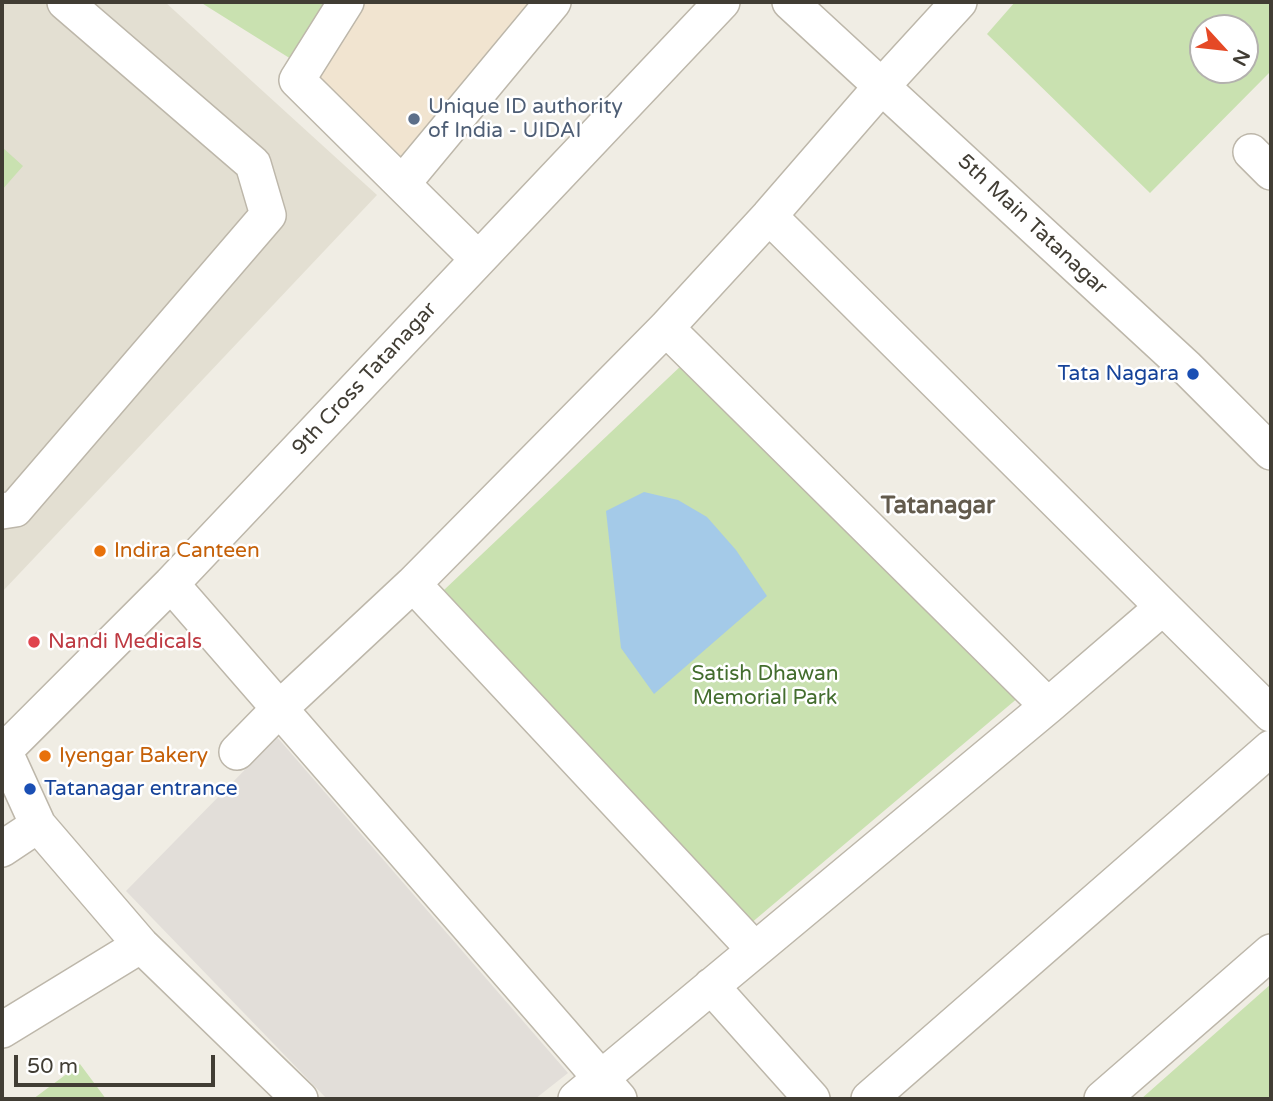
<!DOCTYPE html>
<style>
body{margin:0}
#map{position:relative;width:1273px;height:1101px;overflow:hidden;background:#f0ede4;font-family:"Varela Round",sans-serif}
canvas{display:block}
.frame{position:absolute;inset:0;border:4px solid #413d34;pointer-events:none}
.north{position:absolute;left:1189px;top:14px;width:70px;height:70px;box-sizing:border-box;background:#fff;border:2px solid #b3b1ae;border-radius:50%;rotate:117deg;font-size:19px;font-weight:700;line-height:28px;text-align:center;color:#413d34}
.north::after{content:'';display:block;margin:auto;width:24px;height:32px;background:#e54926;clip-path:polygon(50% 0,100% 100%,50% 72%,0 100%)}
.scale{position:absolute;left:14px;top:1055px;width:201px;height:32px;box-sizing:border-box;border:4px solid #413d34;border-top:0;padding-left:9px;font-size:21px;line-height:24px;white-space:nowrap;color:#413d34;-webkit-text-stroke:5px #fff;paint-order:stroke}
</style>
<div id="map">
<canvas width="1273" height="1101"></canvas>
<div class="frame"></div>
<div class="north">N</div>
<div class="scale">50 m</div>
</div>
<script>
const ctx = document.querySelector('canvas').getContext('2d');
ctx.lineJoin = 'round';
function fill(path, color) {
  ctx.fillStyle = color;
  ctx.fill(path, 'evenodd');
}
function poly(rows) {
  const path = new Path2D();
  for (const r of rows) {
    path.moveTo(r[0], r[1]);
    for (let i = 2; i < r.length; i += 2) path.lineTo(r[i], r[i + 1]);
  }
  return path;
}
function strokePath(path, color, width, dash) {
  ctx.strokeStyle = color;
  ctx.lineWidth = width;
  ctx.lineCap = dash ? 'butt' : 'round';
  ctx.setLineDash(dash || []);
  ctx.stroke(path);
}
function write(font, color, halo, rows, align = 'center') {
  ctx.font = font + ' "Varela Round",sans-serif';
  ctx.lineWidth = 5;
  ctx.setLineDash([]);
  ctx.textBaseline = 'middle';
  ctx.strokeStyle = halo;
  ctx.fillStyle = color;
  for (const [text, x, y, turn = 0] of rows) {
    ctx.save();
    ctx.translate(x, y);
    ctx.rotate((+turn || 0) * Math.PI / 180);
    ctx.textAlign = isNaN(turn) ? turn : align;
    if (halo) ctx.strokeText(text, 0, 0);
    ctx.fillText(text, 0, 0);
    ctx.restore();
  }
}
fill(poly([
 [2,2,165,2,377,195,2,592]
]), '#e3dfd2');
fill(poly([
 [337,2,573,2,421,174,299,64]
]), '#f1e4d0');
fill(poly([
 [277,737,568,1073,535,1099,327,1099,126,891]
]), '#e2ded9');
fill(poly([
 [200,2,337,2,299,64],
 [1015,2,1271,2,1271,71,1150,193,987,34],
 [1245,28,1245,70,1203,70,1203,28],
 [2,147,23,166,2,190],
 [684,363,1019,697,750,924,444,590],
 [1271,984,1271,1099,1141,1099],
 [80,1064,106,1099,33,1099]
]), '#c9e1b0');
fill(poly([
 [644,492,678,500,707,517,736,550,767,596,654,694,621,648,606,511]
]), '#a4cae8');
const minor = poly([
 [346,2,297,80,478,259],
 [790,2,1186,367,1271,452],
 [1251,152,1271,172],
 [402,184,553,2],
 [769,216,1271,714],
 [666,328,1048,706],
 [2,511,15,509,268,215,253,164,65,2],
 [171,584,619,1099],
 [413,584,755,950,1048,706,1163,607],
 [2,746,38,825,141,945,300,1099],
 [4,751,171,584,722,2],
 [237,752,279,709,413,584,666,328,769,216,881,87,959,2],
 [2,849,38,825],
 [711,986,812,1099],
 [2,1030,141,945],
 [576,1099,755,950],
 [869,1099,1271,748],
 [1102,1099,1271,952]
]);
strokePath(minor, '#bdb7aa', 38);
strokePath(minor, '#fff', 35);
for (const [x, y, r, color] of [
 [414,119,7,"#5c6f8a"],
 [1193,374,7,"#1a4fb4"],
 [100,551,7,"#e8710a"],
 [34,642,7,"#e0444e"],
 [45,756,7,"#e8710a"],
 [30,789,7,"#1a4fb4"]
]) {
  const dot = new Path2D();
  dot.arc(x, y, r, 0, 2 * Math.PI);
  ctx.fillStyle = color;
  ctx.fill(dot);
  strokePath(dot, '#fff', 2.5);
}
write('21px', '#4e5e75', '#fff', [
 ["Unique ID authority",428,107],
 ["of India - UIDAI",428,131]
], 'left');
write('21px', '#413d34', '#fff', [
 ["5th Main Tatanagar",1032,225,43],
 ["9th Cross Tatanagar",365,379,-47]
]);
write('21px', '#164399', '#fff', [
 ["Tata Nagara",1179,374],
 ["Tatanagar entrance",44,789,"left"]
], 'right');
write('21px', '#c56008', '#fff', [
 ["Indira Canteen",114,551],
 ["Iyengar Bakery",59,756]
], 'left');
write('21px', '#be3a42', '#fff', [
 ["Nandi Medicals",48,642]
], 'left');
write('21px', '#436d2e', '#fff', [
 ["Satish Dhawan",765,674],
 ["Memorial Park",765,698]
]);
write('bold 24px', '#635b4d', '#fff', [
 ["Tatanagar",938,507]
]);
</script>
